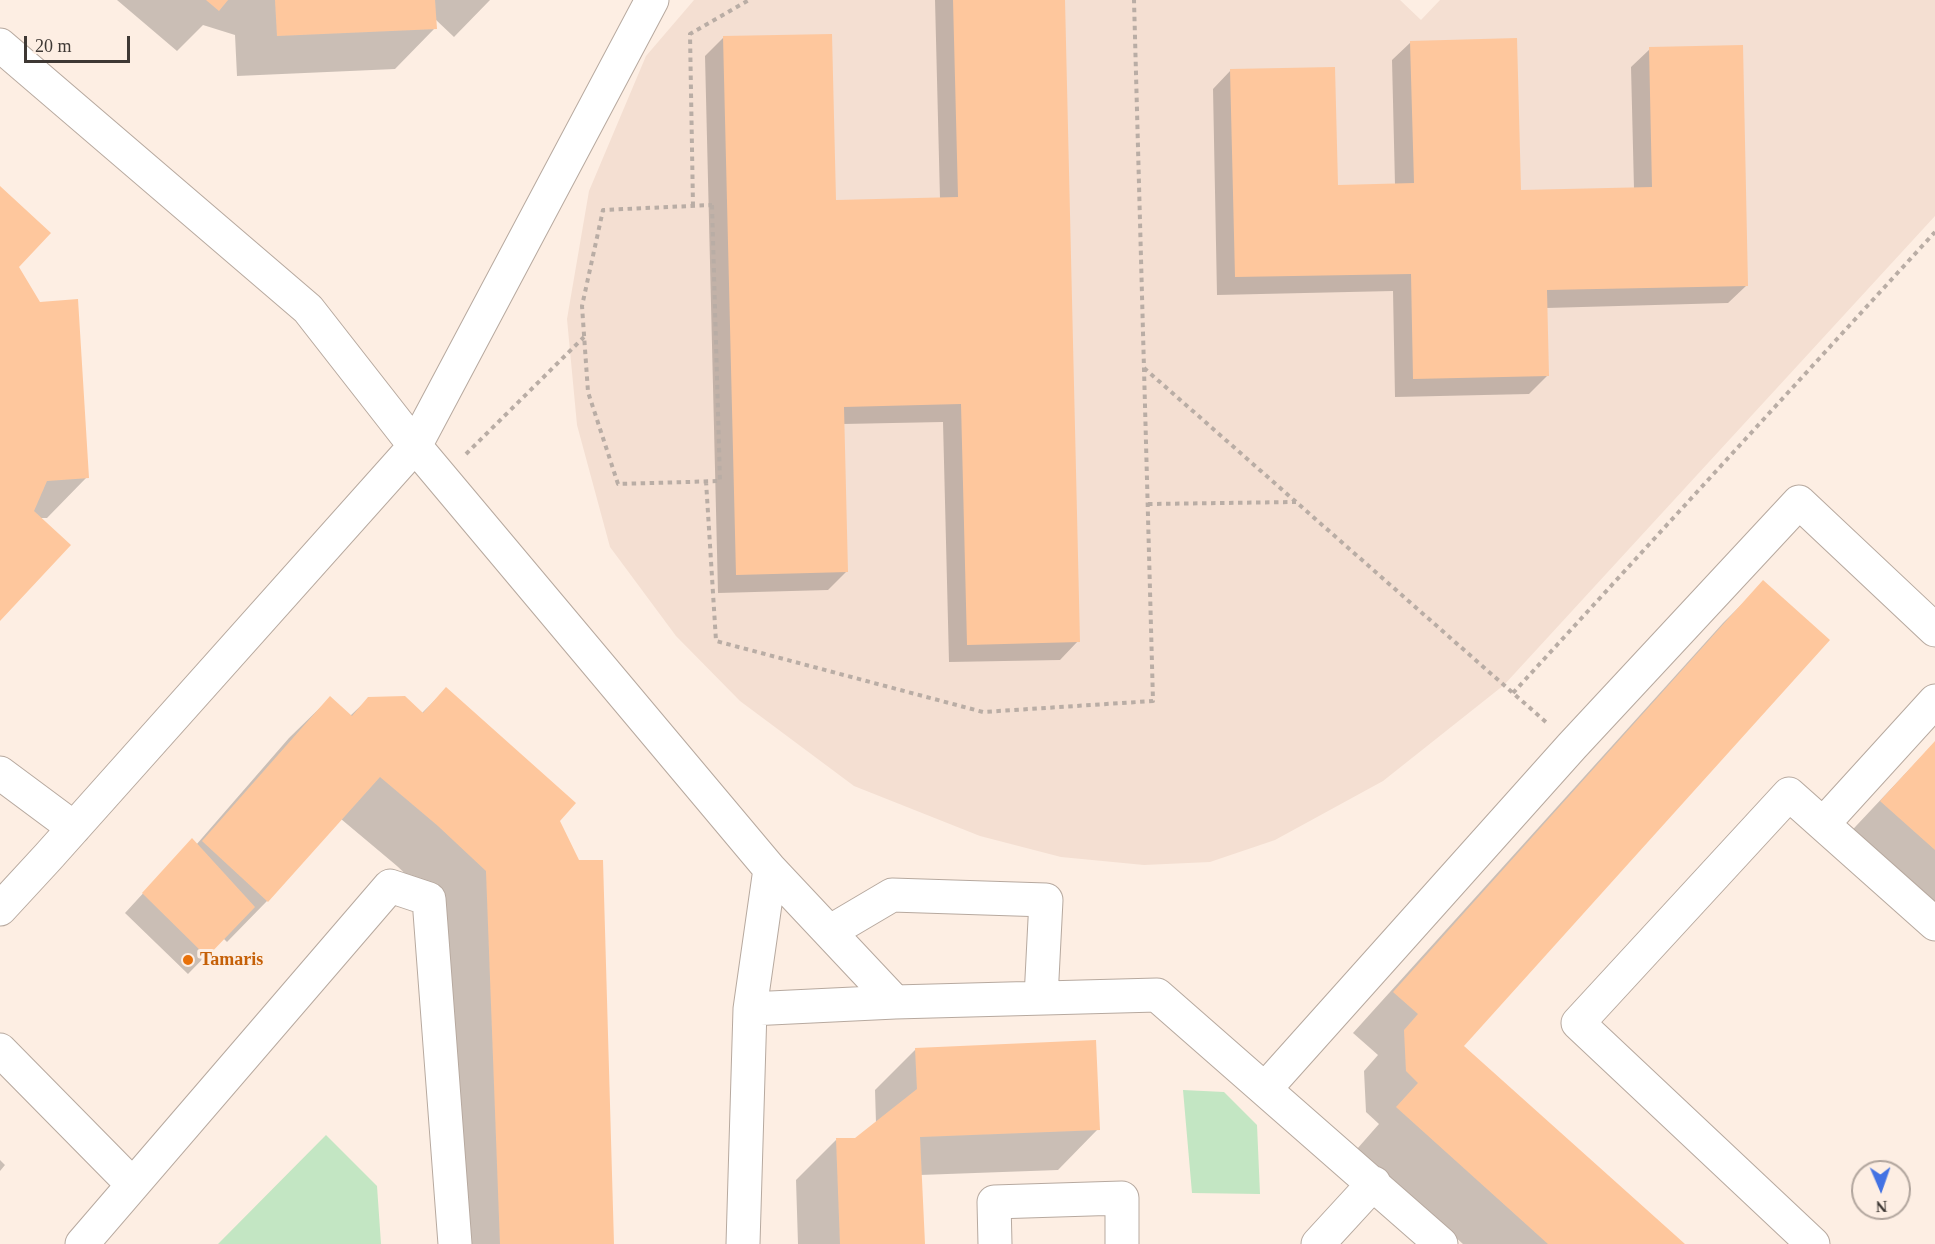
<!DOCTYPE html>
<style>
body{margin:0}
#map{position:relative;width:1935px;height:1244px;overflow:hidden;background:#fdeee3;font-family:"Times New Roman",serif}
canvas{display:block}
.north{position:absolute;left:1851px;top:1160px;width:60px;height:60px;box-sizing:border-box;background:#fdeee3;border:2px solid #b1a59d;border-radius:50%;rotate:178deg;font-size:16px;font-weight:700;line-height:24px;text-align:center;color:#3e3834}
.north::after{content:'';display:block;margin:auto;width:21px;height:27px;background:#4372e3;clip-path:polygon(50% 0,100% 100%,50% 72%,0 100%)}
.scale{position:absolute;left:24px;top:36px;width:106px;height:27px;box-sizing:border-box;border:3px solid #3e3834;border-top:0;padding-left:8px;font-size:18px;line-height:21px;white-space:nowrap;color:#3e3834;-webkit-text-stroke:4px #fdeee3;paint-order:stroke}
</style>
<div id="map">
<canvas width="1935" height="1244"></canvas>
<div class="north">N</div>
<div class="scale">20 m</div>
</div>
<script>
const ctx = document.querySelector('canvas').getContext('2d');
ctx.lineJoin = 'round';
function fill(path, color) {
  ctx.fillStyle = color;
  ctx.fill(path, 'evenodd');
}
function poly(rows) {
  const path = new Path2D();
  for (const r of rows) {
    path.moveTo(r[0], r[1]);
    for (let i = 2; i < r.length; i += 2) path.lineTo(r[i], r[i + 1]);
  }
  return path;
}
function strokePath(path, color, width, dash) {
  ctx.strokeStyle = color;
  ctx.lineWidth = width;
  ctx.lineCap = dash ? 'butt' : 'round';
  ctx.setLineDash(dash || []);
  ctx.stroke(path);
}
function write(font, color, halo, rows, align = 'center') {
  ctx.font = font + ' "Times New Roman",serif';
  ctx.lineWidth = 6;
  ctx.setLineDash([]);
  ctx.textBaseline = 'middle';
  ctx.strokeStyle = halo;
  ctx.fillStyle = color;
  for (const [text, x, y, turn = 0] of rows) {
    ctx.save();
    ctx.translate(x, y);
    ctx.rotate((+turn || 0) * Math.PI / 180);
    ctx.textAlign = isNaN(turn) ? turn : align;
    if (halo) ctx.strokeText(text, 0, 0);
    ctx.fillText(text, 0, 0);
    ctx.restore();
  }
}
fill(poly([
 [694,0,1400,0,1421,20,1440,0,1935,0,1935,216,1504,685,1383,781,1275,840,1210,862,1144,865,1061,857,980,836,854,786,740,701,676,636,610,547,577,425,567,319,589,191,646,56]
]), '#f4dfd2');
fill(poly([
 [1183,1090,1224,1092,1257,1125,1260,1194,1192,1193],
 [326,1135,377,1186,381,1244,218,1244]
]), '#c3e6c3');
fill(poly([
 [117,0,490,0,454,37,435,19,435,28,395,69,237,76,235,35,203,25,177,51],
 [935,0,1064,0,1078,641,1060,660,949,662,943,422,843,424,846,572,828,590,718,593,705,56,724,37,834,202,940,199],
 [1411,42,1519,191,1634,189,1631,67,1650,49,1747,285,1728,303,1546,308,1547,376,1529,394,1395,397,1393,291,1217,295,1213,89,1231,70,1336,187,1395,185,1392,60],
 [0,188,18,267,87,477,47,518,39,518,0,619],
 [1763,583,1462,1046,1683,1244,1463,1244,1357,1149,1379,1124,1366,1112,1364,1071,1378,1055,1353,1033,1723,623],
 [446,689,558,821,612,1244,459,1244,446,912,397,866,341,819,267,901,227,942,223,938,188,974,125,913,192,840,196,845,289,738,330,698,350,716,369,698,422,713],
 [1935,742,1935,927,1841,842],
 [916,1049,1098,1129,1058,1170,920,1175,923,1244,798,1244,796,1180,836,1140,855,1139,876,1123,875,1090],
 [0,1160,5,1165,0,1171]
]), '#0003');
fill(poly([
 [206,0,228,0,219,11],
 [275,0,435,0,437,29,277,36],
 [953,0,1065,0,1080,642,967,645,961,404,844,407,848,572,736,575,723,36,832,34,836,200,958,197],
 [1517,38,1521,190,1652,187,1649,47,1743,45,1748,286,1547,290,1549,376,1413,379,1411,274,1235,277,1230,69,1335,67,1338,185,1414,183,1410,41],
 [0,186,51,233,19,267,40,302,78,299,89,478,47,481,34,511,71,545,0,621],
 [1763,580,1830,640,1464,1046,1685,1244,1548,1244,1396,1107,1418,1083,1406,1071,1404,1030,1418,1014,1393,992],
 [446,687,576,803,560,821,579,860,603,860,614,1244,500,1244,486,871,438,826,380,777,268,902,202,841,330,696,352,716,368,697,405,696,423,713],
 [1935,741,1935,850,1880,801],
 [192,838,255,907,207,957,142,893],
 [1096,1040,1100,1130,920,1137,925,1244,840,1244,836,1138,855,1138,917,1089,915,1048]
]), '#fec79d');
const minor = poly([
 [0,45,308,309,415,446,652,0],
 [0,773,74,828],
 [1824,823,1935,701],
 [0,909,48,857,415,446,770,869],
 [831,931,892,895,1046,900,1041,998],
 [750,1009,895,1002],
 [0,1050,132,1184],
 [1265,1089,1572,746,1799,502,1935,630],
 [82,1244,390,886,429,899,455,1244],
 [743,1244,750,1009,770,869,895,1002,1157,995,1441,1244],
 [995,1244,994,1202,1122,1198,1122,1244],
 [1318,1244,1374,1183],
 [1813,1244,1578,1023,1789,794,1935,924]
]);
strokePath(minor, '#b7a99f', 35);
strokePath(poly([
 [712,205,720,481,618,484,588,392,582,306,603,210,712,205],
 [693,206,690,34,749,0],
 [1144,368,1547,723],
 [466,454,584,337],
 [706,481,716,641,983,712,1153,701,1134,0],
 [1148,504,1296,502],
 [1513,693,1935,232]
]), '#b9ada5', 4, [4.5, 4.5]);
strokePath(minor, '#fff', 33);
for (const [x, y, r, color] of [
 [188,960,6,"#e8710a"]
]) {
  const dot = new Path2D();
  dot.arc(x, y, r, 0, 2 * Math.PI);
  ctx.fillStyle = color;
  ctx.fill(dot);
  strokePath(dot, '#fdeee3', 2);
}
write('bold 18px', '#c56008', '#fdeee3', [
 ["Tamaris",200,960]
], 'left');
</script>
